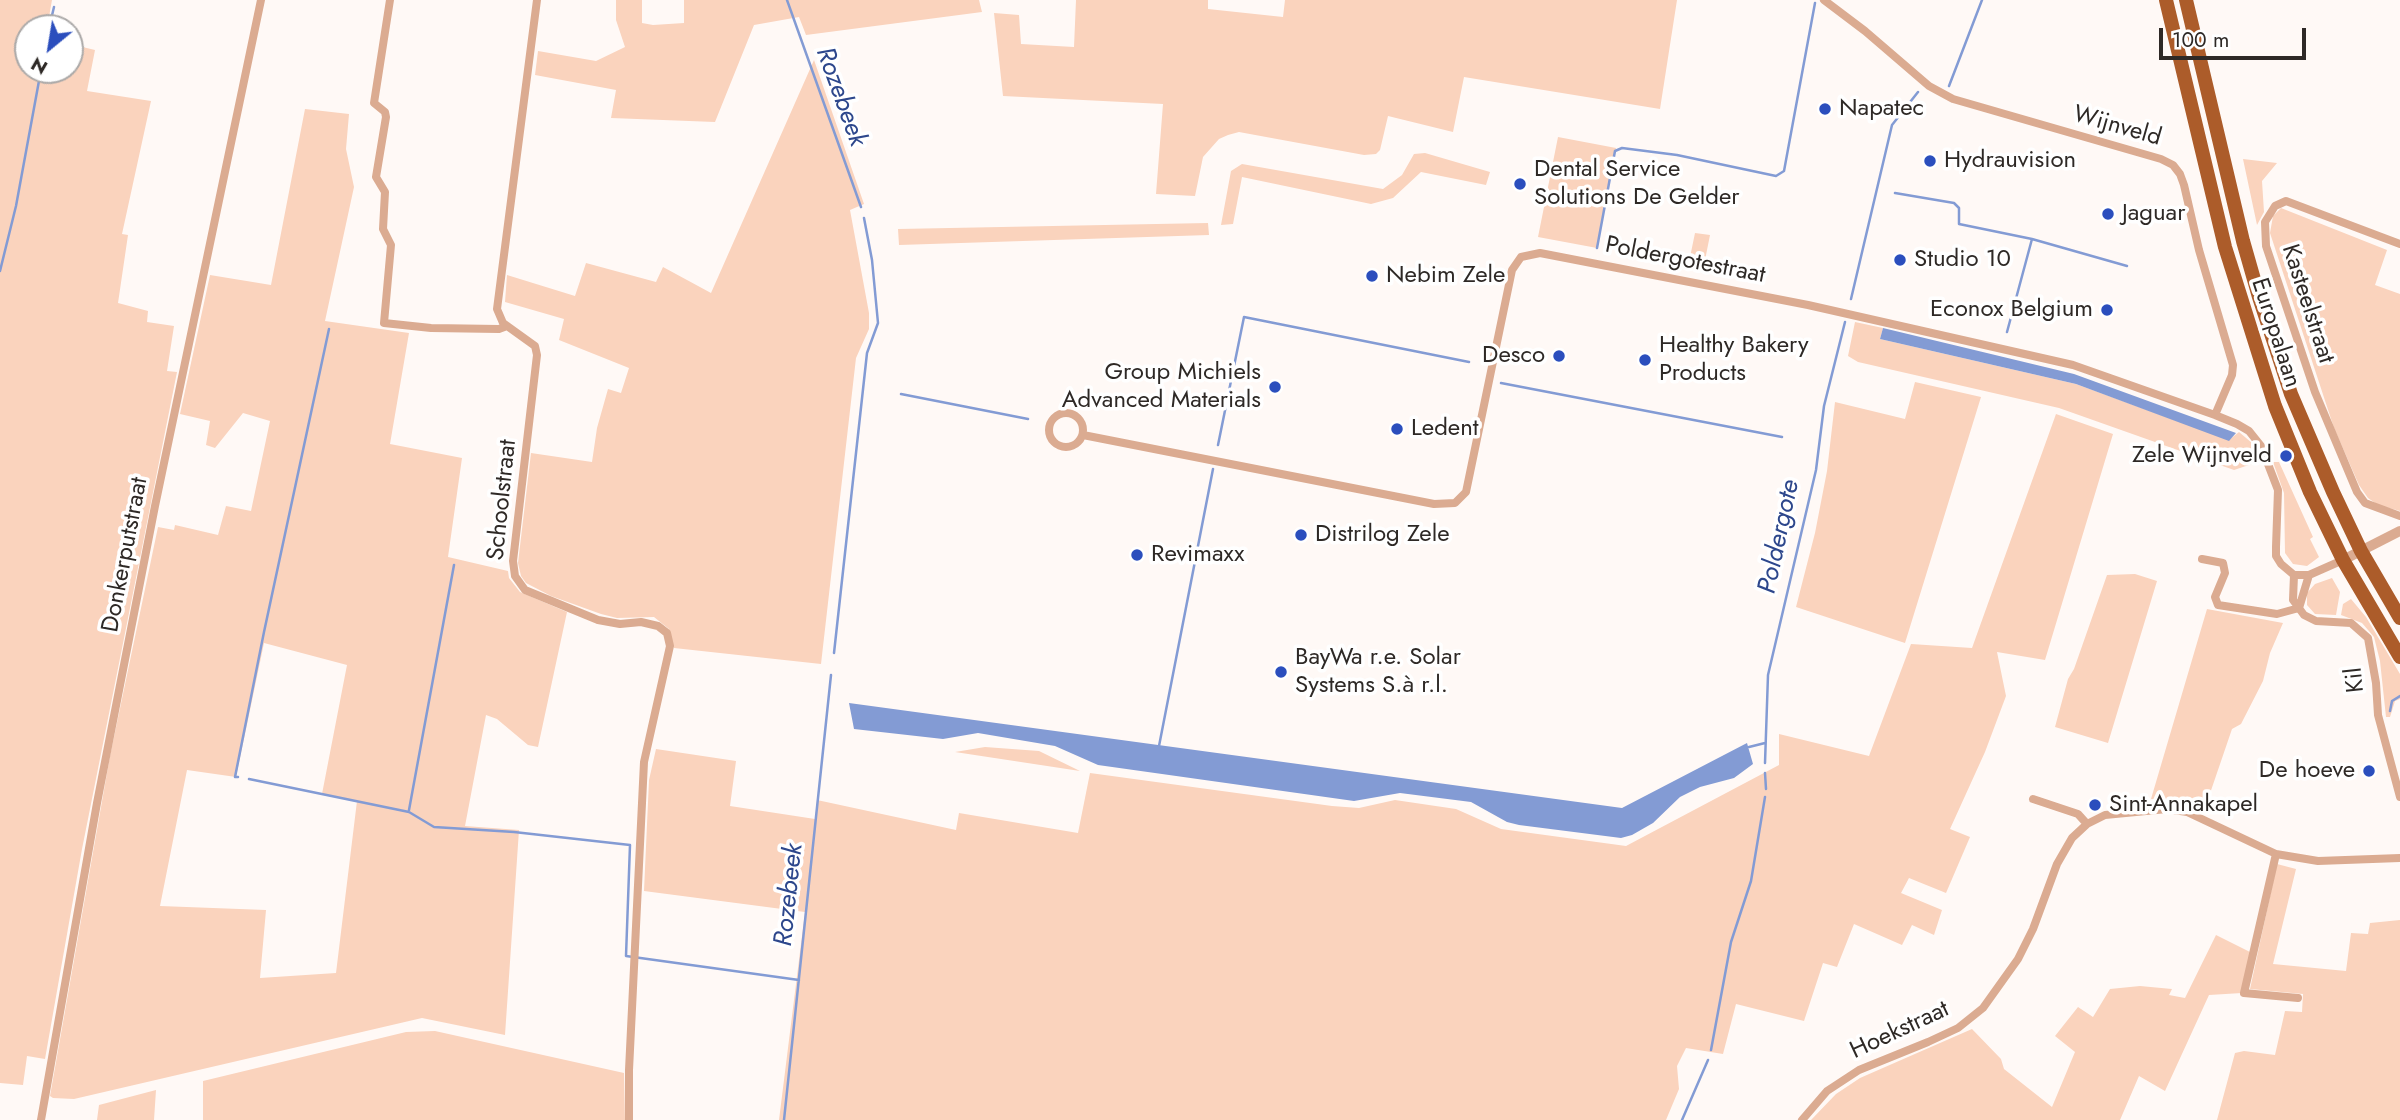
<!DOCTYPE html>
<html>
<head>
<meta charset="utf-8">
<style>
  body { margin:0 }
  #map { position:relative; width:2400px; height:1120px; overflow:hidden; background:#fff9f6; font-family:Jost,sans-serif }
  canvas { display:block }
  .north { position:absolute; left:14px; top:14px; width:70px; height:70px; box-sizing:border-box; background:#fff; border:2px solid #aba9a8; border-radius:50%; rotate:210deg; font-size:19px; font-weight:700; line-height:28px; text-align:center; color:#2e2926 }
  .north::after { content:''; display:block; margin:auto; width:24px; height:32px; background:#2b4ebd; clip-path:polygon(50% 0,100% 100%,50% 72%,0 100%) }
  .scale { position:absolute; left:2159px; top:28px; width:147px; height:32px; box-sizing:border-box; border:4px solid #2e2926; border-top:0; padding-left:9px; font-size:21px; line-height:24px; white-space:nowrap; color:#2e2926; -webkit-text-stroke:5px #fff; paint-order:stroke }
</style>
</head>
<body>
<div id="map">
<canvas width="2400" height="1120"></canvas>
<div class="north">N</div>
<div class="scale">100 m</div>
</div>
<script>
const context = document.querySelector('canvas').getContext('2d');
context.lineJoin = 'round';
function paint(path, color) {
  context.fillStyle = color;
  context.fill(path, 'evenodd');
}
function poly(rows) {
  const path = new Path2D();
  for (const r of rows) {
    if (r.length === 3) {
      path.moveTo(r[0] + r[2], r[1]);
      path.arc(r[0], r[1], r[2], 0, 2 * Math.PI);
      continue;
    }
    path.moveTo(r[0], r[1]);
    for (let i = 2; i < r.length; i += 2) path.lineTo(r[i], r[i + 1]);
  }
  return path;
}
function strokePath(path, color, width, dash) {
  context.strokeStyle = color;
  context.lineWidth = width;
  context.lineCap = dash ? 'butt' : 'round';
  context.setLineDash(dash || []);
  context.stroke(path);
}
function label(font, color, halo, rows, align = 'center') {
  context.font = font + ' Jost,sans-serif';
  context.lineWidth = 7;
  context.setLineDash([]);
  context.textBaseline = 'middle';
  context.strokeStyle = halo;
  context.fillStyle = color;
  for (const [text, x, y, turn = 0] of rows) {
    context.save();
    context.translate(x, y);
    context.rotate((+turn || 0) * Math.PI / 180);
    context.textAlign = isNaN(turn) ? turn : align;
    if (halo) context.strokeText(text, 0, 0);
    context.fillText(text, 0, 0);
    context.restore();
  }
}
const green = poly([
  [0,0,52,0,47,28,28,28,28,70,70,70,70,44,95,50,87,91,151,101,122,234,128,235,118,303,148,311,147,322,174,326,167,371,177,372,82,849,45,1059,27,1056,23,1085,0,1083],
  [616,0,642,0,642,23,653,25,684,23,684,0,979,0,982,12,806,35,799,17,754,25,715,122,611,118,616,90,535,75,538,51,596,61,625,47,616,20],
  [1076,0,1208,0,1208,9,1283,17,1285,0,1677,0,1660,109,1464,77,1453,132,1388,116,1380,150,1376,154,1364,155,1239,132,1228,135,1219,139,1203,157,1195,196,1156,194,1163,104,1003,96,994,13,1019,15,1021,44,1074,47],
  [814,60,864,204,850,210,869,313,869,329,856,358,821,664,674,648,669,629,654,617,617,618,601,614,551,596,526,583,521,576,518,563,531,453,592,462,597,428,608,389,621,393,629,368,559,340,564,319,505,302,507,275,575,296,586,263,656,282,663,267,711,293],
  [305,109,349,114,346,149,354,187,325,321,409,333,390,444,462,458,448,557,508,571,509,578,520,592,567,612,538,747,528,745,497,719,486,715,465,826,519,830,505,1035,422,1018,74,1099,53,1098,50,1096,110,756,158,527,174,530,175,525,218,535,226,506,251,511,270,421,243,413,215,448,206,445,210,421,180,414,210,275,271,285],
  [264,643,347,665,322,794,357,801,336,973,260,978,266,910,160,906,187,770,236,777],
  [1558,137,1616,148,1597,248,1538,237],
  [1425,153,1490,172,1486,185,1421,172,1393,198,1371,204,1242,177,1233,224,1221,225,1231,171,1242,164,1383,189,1402,175,1414,154],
  [2243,159,2277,163,2262,181,2264,212,2257,225],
  [2281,208,2387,250,2375,285,2400,294,2400,511,2378,505,2368,498,2359,485,2334,428,2270,233,2273,216],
  [1208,223,1209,235,899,245,898,229],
  [1695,233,1710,235,1704,265,1689,262],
  [1855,322,1883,328,1880,339,2076,384,2229,440,2239,432,2252,443,2261,461,2234,470,2059,408,1858,362,1848,356],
  [1915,382,1981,397,1905,643,1796,607,1815,533,1827,471,1835,402,1905,419],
  [2056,414,2113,434,2045,660,1997,652,2006,696,1985,752,1950,829,1970,837,1946,893,1909,878,1901,893,1942,910,1934,935,1912,925,1902,945,1854,924,1837,967,1823,963,1804,1021,1736,1004,1723,1054,1686,1048,1677,1066,1679,1089,1666,1120,779,1120,805,912,644,891,649,780,656,749,736,761,730,806,815,819,817,800,956,830,959,813,1078,833,1090,773,1332,806,1359,808,1395,800,1456,809,1501,829,1626,846,1779,765,1779,734,1869,756,1911,644,1972,648],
  [2273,462,2279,462,2313,537,2310,539,2319,557,2307,566,2293,564,2285,553,2284,493],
  [2135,574,2157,581,2108,743,2055,727,2068,679,2074,669,2107,575],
  [2332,578,2340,592,2336,615,2315,614,2307,605,2307,593,2315,584],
  [2351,599,2366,617,2400,674,2400,699,2395,701,2390,717,2386,717,2380,661,2374,637,2362,623,2341,615,2343,604],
  [2207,609,2283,623,2270,653,2263,681,2241,724,2232,729,2205,808,2177,800,2151,799],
  [985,747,1039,751,1080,771,955,752],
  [2277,864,2296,869,2273,964,2346,971,2351,933,2368,934,2370,923,2400,920,2400,1120,2217,1120,2235,1053,2244,1051,2275,1055,2285,1011,2302,1012,2303,994,2250,989],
  [2216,935,2250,952,2242,993,2209,995,2165,1091,2139,1076,2120,1120,1811,1120,1836,1094,1860,1078,1972,1029,2001,1059,2004,1069,2052,1107,2075,1052,2055,1036,2078,1007,2093,1017,2110,989,2140,986,2172,989,2169,995,2185,998],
  [435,1031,624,1073,625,1120,203,1120,203,1081,406,1032],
  [156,1090,154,1120,97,1120,99,1105]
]);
const water = poly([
  [1883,328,2074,374,2236,433,2229,441,2076,384,1880,339],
  [849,703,1622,808,1747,743,1753,764,1734,778,1700,787,1680,797,1653,823,1632,835,1621,838,1519,825,1507,822,1471,802,1400,793,1354,801,1098,765,1055,746,978,733,943,739,854,729]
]);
const stream = poly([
  [787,0,861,207],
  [49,28,54,7],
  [1949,86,1982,0],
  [1895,193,1954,203,1959,208,1959,224,2032,239,2127,266],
  [1597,248,1615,151,1622,148,1677,155,1776,176,1784,171,1815,3],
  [0,271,16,206,41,70],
  [1851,299,1892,125,1918,92],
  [2007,332,2032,239],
  [1501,383,1782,437],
  [901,394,1028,419],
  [1218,445,1244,317,1469,362],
  [834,653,867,353,878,323,872,260,864,218],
  [2390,711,2392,701,2400,696],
  [1159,746,1213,469],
  [1749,747,1765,743],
  [1765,763,1768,675,1816,470,1824,406,1845,322],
  [1765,773,1766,789],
  [238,777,235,777,264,632,329,329],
  [249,779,409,812,434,827,514,832,630,845,626,956,799,980],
  [409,810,454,565],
  [1711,1050,1731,942,1751,881,1765,797],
  [784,1120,831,675],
  [1682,1120,1708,1060]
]);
const minor = poly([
  [390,0,374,103,385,112,386,117,376,177,385,192,383,229,391,245,384,323,431,328,499,329,507,326],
  [537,0,497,309,503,323,535,346,537,355,513,561,515,576,525,590,598,620,620,624,641,622,658,626,667,633,670,646,644,762,629,1070,629,1120],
  [1824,0,1865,31,1929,86,1953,99,2161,159,2173,165,2180,174,2184,185,2199,250,2233,365,2232,375,2215,415],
  [2400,244,2286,201,2275,206,2265,222,2266,246,2315,392,2357,492,2365,503,2400,516],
  [1066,430,17],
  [1083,435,1434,504,1455,503,1466,492,1512,270,1521,257,1540,253,1808,305,2073,365,2215,415,2237,424,2249,431,2261,446,2278,490,2276,547,2276,556,2281,564,2294,575,2309,575,2343,560],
  [2202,559,2223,563,2225,573,2215,597,2218,605,2277,614,2299,608],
  [2294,575,2293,600,2304,615,2316,621,2351,623,2368,638,2376,683,2378,715,2400,797],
  [2299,608,2309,575],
  [2033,799,2078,814,2087,824],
  [2276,854,2244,993,2298,998],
  [41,1120,97,803,155,506,261,0],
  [1802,1120,1827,1091,1859,1070,1928,1042,1958,1028,1983,1008,2018,959,2033,929,2057,864,2072,838,2087,824,2105,815,2167,809,2187,812,2276,854,2318,861,2400,858]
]);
const tertiary = poly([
  [2343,560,2400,531]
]);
const trunk = poly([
  [2166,0,2225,247,2275,406,2310,492,2343,560,2400,657],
  [2186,0,2243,241,2259,297,2291,394,2333,492,2361,551,2400,618]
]);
const markers = [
  [1825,109,7,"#2b4ebd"],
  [1930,161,7,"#2b4ebd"],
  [1520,184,7,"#2b4ebd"],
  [2108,214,7,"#2b4ebd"],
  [1900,260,7,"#2b4ebd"],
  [1372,276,7,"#2b4ebd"],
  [2107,310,7,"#2b4ebd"],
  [1559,356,7,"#2b4ebd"],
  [1645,360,7,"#2b4ebd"],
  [1275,387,7,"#2b4ebd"],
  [1397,429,7,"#2b4ebd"],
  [2286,456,7,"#2b4ebd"],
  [1301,535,7,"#2b4ebd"],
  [1137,555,7,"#2b4ebd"],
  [1281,672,7,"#2b4ebd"],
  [2369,771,7,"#2b4ebd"],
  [2095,805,7,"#2b4ebd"]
];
const poiNames = [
  ["Napatec",1839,109],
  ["Hydrauvision",1944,161],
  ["Dental Service",1534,170],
  ["Solutions De Gelder",1534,198],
  ["Jaguar",2122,214],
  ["Studio 10",1914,260],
  ["Nebim Zele",1386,276],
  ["Econox Belgium",2093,310,"right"],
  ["Healthy Bakery",1659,346],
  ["Products",1659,374],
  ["Desco",1545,356,"right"],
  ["Group Michiels",1261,373,"right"],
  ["Advanced Materials",1261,401,"right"],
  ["Ledent",1411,429],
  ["Zele Wijnveld",2272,456,"right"],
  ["Distrilog Zele",1315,535],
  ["Revimaxx",1151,555],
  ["BayWa r.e. Solar",1295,658],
  ["Systems S.à r.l.",1295,686],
  ["De hoeve",2355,771,"right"],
  ["Sint-Annakapel",2109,805]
];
const streetNames = [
  ["Wijnveld",2117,127,16],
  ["Poldergotestraat",1685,261,11],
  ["Kasteelstraat",2307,304,72],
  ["Europalaan",2275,333,72],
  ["Schoolstraat",503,500,-84],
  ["Donkerputstraat",126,555,-79],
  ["Kil",2356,680,-96],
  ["Hoekstraat",1900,1031,-25]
];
const waterNames = [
  ["Rozebeek",840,97,70],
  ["Poldergote",1780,537,-78],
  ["Rozebeek",790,895,-84]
];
paint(green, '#fad3bd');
paint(water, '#839bd4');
strokePath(stream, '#839bd4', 2.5);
strokePath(minor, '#dbab91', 8);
strokePath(tertiary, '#dbab91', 10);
strokePath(trunk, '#ac5c2a', 14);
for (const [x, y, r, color] of markers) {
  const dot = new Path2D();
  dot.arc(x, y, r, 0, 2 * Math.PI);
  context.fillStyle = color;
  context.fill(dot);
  strokePath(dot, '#fff', 2.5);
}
label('24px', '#2e2926', '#fff', poiNames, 'left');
label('24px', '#2e2926', '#fff', streetNames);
label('italic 26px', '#2d478c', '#fff', waterNames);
</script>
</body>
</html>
